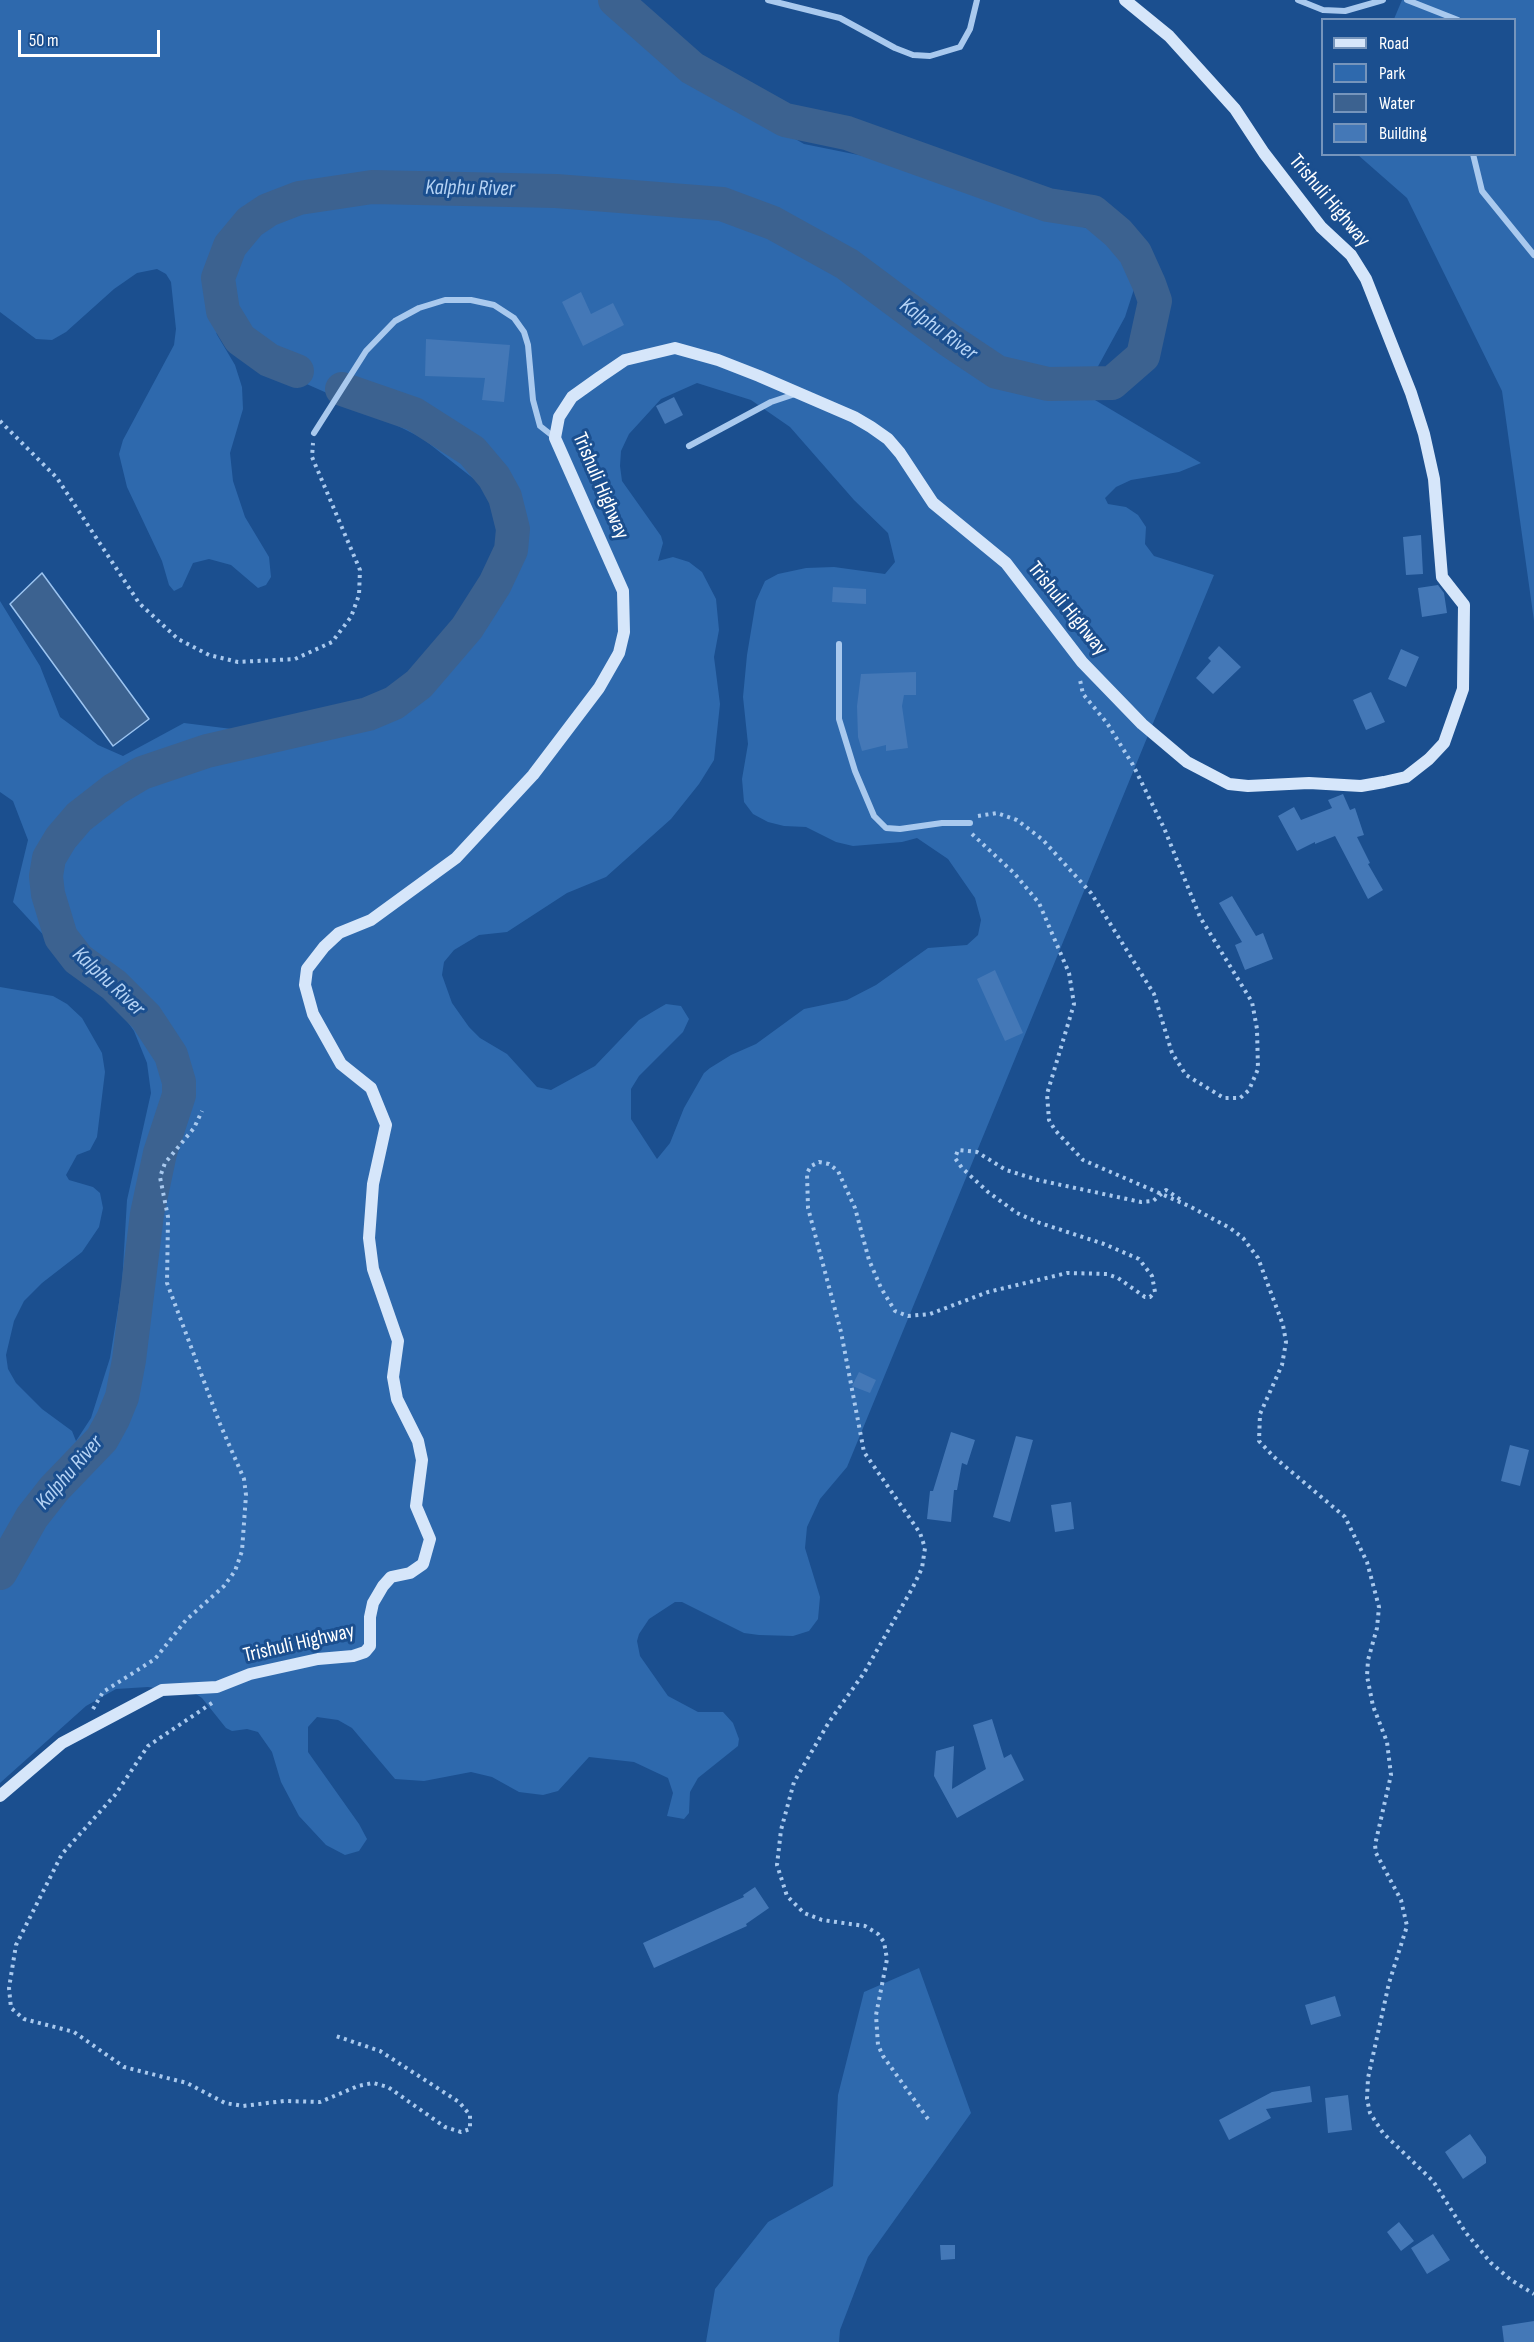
<!DOCTYPE html>
<html>
<head>
<meta charset="utf-8">
<style>
  body { margin:0 }
  #map { position:relative; width:1534px; height:2342px; overflow:hidden; background:#1b4f8f; font-family:"Sofia Sans Condensed",sans-serif }
  canvas { display:block }
  .legend { position:absolute; left:1321px; top:18px; width:195px; height:138px; box-sizing:border-box; background:#1b4f8f; border:2px solid #7695bc; margin:0; padding:8px 10px; list-style:none; font-size:18px; color:#fff }
  .legend li { display:flex; align-items:center; gap:12px; height:30px }
  .legend b { width:30px; border:2px solid #7695bc }
  .scale { position:absolute; left:18px; top:30px; width:142px; height:27px; box-sizing:border-box; border:3px solid #fff; border-top:0; padding-left:8px; font-size:18px; line-height:21px; white-space:nowrap; color:#fff; -webkit-text-stroke:4px #1b4f8f; paint-order:stroke }
</style>
</head>
<body>
<div id="map">
<canvas width="1534" height="2342"></canvas>
<ul class="legend">
<li><b style="height:8px;background:#d6e6fa"></b>Road</li>
<li><b style="height:16px;background:#2e69ad"></b>Park</li>
<li><b style="height:16px;background:#3c6290"></b>Water</li>
<li><b style="height:16px;background:#4478b7"></b>Building</li>
</ul>
<div class="scale">50 m</div>
</div>
<script>
const context = document.querySelector('canvas').getContext('2d');
context.lineJoin = 'round';
function paint(path, color) {
  context.fillStyle = color;
  context.fill(path, 'evenodd');
}
function poly(rows) {
  const path = new Path2D();
  for (const r of rows) {
    path.moveTo(r[0], r[1]);
    for (let i = 2; i < r.length; i += 2) path.lineTo(r[i], r[i + 1]);
  }
  return path;
}
function strokePath(path, color, width, dash) {
  context.strokeStyle = color;
  context.lineWidth = width;
  context.lineCap = dash ? 'butt' : 'round';
  context.setLineDash(dash || []);
  context.stroke(path);
}
function label(font, color, halo, rows, align = 'center') {
  context.font = font + ' "Sofia Sans Condensed",sans-serif';
  context.lineWidth = 6;
  context.setLineDash([]);
  context.textBaseline = 'middle';
  context.strokeStyle = halo;
  context.fillStyle = color;
  for (const [text, x, y, turn = 0] of rows) {
    context.save();
    context.translate(x, y);
    context.rotate((+turn || 0) * Math.PI / 180);
    context.textAlign = isNaN(turn) ? turn : align;
    if (halo) context.strokeText(text, 0, 0);
    context.fillText(text, 0, 0);
    context.restore();
  }
}
const green = poly([
  [0,0,602,0,696,81,804,144,898,163,1101,233,1125,254,1135,286,1125,317,1096,370,1063,381,1201,463,1179,472,1131,480,1116,487,1105,498,1108,504,1126,507,1138,515,1146,527,1145,544,1154,556,1214,575,847,1467,820,1499,807,1527,805,1548,820,1597,818,1619,809,1631,793,1636,759,1635,744,1633,682,1602,675,1602,649,1619,639,1634,637,1641,640,1656,668,1696,698,1712,723,1712,733,1723,739,1739,738,1746,698,1778,690,1792,689,1813,684,1819,667,1816,673,1793,668,1778,634,1762,589,1757,558,1791,543,1795,519,1792,492,1777,471,1772,424,1781,395,1779,352,1728,338,1720,317,1717,308,1727,308,1752,359,1824,367,1839,359,1851,345,1855,326,1845,299,1816,281,1782,272,1752,258,1732,247,1729,232,1731,226,1728,202,1698,196,1694,148,1687,116,1689,86,1706,0,1783,0,987,53,996,67,1004,82,1018,102,1053,105,1072,97,1137,90,1150,77,1155,66,1175,69,1180,93,1187,100,1193,103,1208,99,1227,82,1252,42,1283,24,1301,14,1321,6,1355,8,1369,16,1383,42,1409,72,1431,76,1441,91,1418,110,1358,122,1284,127,1200,151,1093,147,1063,134,1031,114,1003,74,968,13,902,28,840,13,801,0,792,0,601,40,666,60,717,98,745,123,756,184,723,240,730,291,727,320,719,363,702,399,682,425,662,457,622,492,565,503,538,503,518,496,501,484,487,422,438,370,412,268,367,216,333,235,365,242,387,243,409,230,453,233,481,245,517,269,557,271,577,266,585,258,588,231,565,209,559,193,563,182,587,174,591,169,585,162,561,127,487,119,454,123,440,174,345,176,329,171,282,166,274,157,269,137,273,114,289,66,332,52,340,36,339,0,312],
  [697,383,751,400,790,427,854,500,888,533,895,562,885,574,834,567,806,568,778,574,765,581,756,601,747,655,743,697,748,744,742,779,744,802,753,814,768,822,784,826,806,827,836,842,853,846,902,842,917,838,948,859,975,898,981,920,978,935,967,945,928,948,876,985,847,1000,804,1009,756,1044,731,1055,710,1068,704,1073,684,1108,670,1143,657,1159,631,1119,631,1089,639,1076,683,1032,689,1019,681,1006,666,1004,654,1011,639,1020,595,1066,551,1090,537,1087,507,1054,480,1038,469,1027,452,1003,442,975,444,962,454,950,479,935,507,932,567,893,606,877,671,819,699,784,714,760,720,704,714,657,719,630,716,599,702,572,689,562,673,557,658,561,663,543,661,536,622,481,620,466,621,451,629,434,661,399],
  [1402,0,1534,0,1534,621,1502,391,1407,198,1358,155,1514,154,1514,20,1394,19],
  [919,1968,971,2113,868,2257,840,2330,839,2342,706,2342,715,2289,768,2222,833,2186,838,2095,864,1992]
]);
const water = poly([
  [42,573,149,719,113,746,10,604,42,573]
]);
const river = poly([
  [297,371,269,360,240,339,223,311,218,278,230,246,250,222,268,210,299,198,372,187,556,191,722,204,773,223,847,264,949,340,997,372,1048,384,1112,383,1143,356,1155,301,1149,284,1135,253,1118,233,1093,212,1048,205,847,133,785,120,692,68,615,0],
  [0,1573,32,1517,54,1489,102,1439,113,1419,122,1397,129,1360,147,1214,160,1153,179,1095,179,1082,171,1055,146,1017,114,985,78,959,61,937,48,894,46,876,49,858,61,838,79,817,115,789,142,773,207,751,368,714,394,703,419,684,467,628,495,584,511,550,513,529,505,497,494,477,472,451,414,414,342,389]
]);
const building = poly([
  [581,292,591,314,613,303,624,325,583,346,562,302],
  [426,339,510,345,504,402,482,400,485,378,425,376],
  [674,397,683,415,665,424,656,406],
  [1421,535,1423,574,1406,575,1403,537],
  [1438,585,1444,593,1447,613,1422,617,1418,588],
  [833,587,866,589,866,604,832,602],
  [1219,646,1241,667,1213,694,1196,678,1211,661,1208,658],
  [1401,649,1419,657,1406,687,1388,679],
  [916,672,916,695,904,695,902,706,908,748,886,751,886,745,862,751,858,737,857,706,861,674],
  [1371,692,1385,722,1366,730,1353,700],
  [1343,794,1350,810,1355,808,1364,835,1357,837,1370,863,1368,864,1383,890,1368,899,1335,836,1315,844,1315,842,1297,851,1278,816,1294,807,1301,820,1332,808,1328,800],
  [1232,896,1256,936,1263,933,1273,959,1245,970,1235,945,1242,942,1219,903],
  [995,970,1023,1033,1005,1041,977,979],
  [859,1372,876,1380,870,1393,852,1386],
  [951,1432,975,1440,967,1465,962,1463,957,1490,954,1490,951,1522,927,1519,930,1491,933,1491],
  [1016,1436,1033,1440,1010,1522,993,1517],
  [1510,1445,1529,1450,1520,1486,1501,1481],
  [1071,1502,1074,1529,1055,1532,1051,1505],
  [992,1719,1004,1758,1011,1754,1024,1780,957,1818,934,1776,936,1751,954,1746,952,1789,986,1769,973,1725],
  [755,1887,769,1908,746,1924,747,1926,654,1968,643,1943,744,1897,743,1895],
  [1335,1996,1341,2016,1311,2025,1305,2005],
  [1310,2086,1312,2102,1266,2109,1271,2118,1229,2140,1219,2120,1272,2092],
  [1348,2095,1352,2130,1328,2133,1325,2098],
  [1470,2134,1486,2157,1486,2163,1463,2179,1445,2152],
  [1399,2222,1414,2241,1401,2251,1387,2232],
  [1433,2234,1450,2260,1427,2274,1411,2248],
  [940,2245,955,2245,955,2259,941,2260],
  [1534,2321,1534,2342,1504,2342,1502,2326]
]);
const path = poly([
  [0,421,57,478,139,603,178,639,209,655,238,662,295,659,332,642,351,617,359,595,360,570,312,457,313,443],
  [978,816,997,813,1017,820,1043,840,1091,893,1154,994,1172,1053,1186,1075,1224,1098,1240,1098,1249,1090,1258,1069,1257,1029,1252,1002,1200,917,1164,828,1133,765,1107,723,1083,694,1080,680],
  [972,834,1014,873,1039,903,1069,973,1074,1004,1047,1094,1049,1120,1055,1130,1083,1160,1189,1206,1230,1228,1243,1238,1258,1258,1283,1325,1286,1342,1282,1365,1260,1414,1259,1441,1274,1457,1345,1517,1367,1562,1379,1607,1377,1628,1368,1660,1367,1676,1373,1706,1387,1742,1391,1775,1375,1845,1376,1853,1401,1900,1407,1926,1389,1983,1368,2078,1367,2099,1370,2113,1383,2133,1433,2181,1466,2233,1491,2263,1511,2280,1534,2294],
  [212,1703,148,1746,115,1795,62,1854,16,1945,9,1988,11,2008,24,2019,74,2032,124,2067,187,2083,225,2103,243,2106,284,2101,320,2102,358,2086,373,2083,388,2087,445,2127,461,2132,470,2129,470,2115,459,2102,380,2051,333,2035],
  [93,1709,103,1692,155,1659,186,1620,224,1586,235,1571,242,1551,246,1495,244,1479,220,1424,167,1283,168,1217,160,1177,165,1163,194,1128,202,1111],
  [928,2119,883,2056,878,2045,876,2015,887,1959,884,1942,878,1934,865,1926,822,1920,804,1913,787,1896,777,1865,781,1830,794,1782,829,1722,864,1673,913,1587,922,1568,925,1548,920,1533,864,1452,841,1332,808,1208,807,1173,811,1166,819,1162,829,1164,838,1171,855,1208,869,1260,881,1288,895,1311,908,1316,930,1314,988,1292,1067,1273,1107,1274,1118,1278,1145,1297,1150,1297,1155,1292,1152,1276,1139,1259,1104,1244,1037,1222,1017,1213,988,1192,962,1168,955,1158,958,1150,977,1152,1006,1170,1038,1180,1141,1202,1153,1201,1166,1190,1181,1200]
]);
const street = poly([
  [768,0,840,18,895,48,913,55,930,56,960,47,970,29,977,0],
  [1298,0,1323,10,1345,11,1383,0],
  [1407,0,1458,20],
  [1473,154,1482,191,1534,255],
  [314,433,366,351,395,321,419,308,445,300,471,300,494,305,514,318,524,332,528,345,533,400,540,426,554,437],
  [689,446,771,402,798,393],
  [839,644,839,719,855,771,874,816,886,828,900,829,942,823,970,823]
]);
const secondary = poly([
  [0,1796,62,1743,162,1690,217,1687,250,1674,318,1659,353,1656,365,1652,370,1646,370,1617,373,1603,383,1586,391,1577,410,1573,423,1564,430,1539,416,1506,422,1460,418,1441,397,1399,393,1377,398,1341,373,1269,369,1238,373,1184,386,1125,371,1088,341,1064,313,1014,305,985,307,969,324,947,339,933,371,920,456,858,533,775,599,688,619,653,624,632,623,591,555,438,559,417,572,397,600,377,625,360,675,348,718,360,759,376,854,417,871,427,888,439,900,453,933,503,1006,563,1082,662,1142,724,1187,762,1229,784,1248,786,1309,783,1361,786,1384,782,1406,777,1429,759,1444,743,1463,689,1464,605,1442,577,1434,479,1424,434,1411,393,1366,279,1351,255,1321,227,1264,153,1235,109,1169,36,1125,0]
]);
const streetNames = [
  ["Trishuli Highway",1329,201,50],
  ["Trishuli Highway",600,486,67],
  ["Trishuli Highway",1067,609,51],
  ["Trishuli Highway",299,1644,-13]
];
const waterNames = [
  ["Kalphu River",470,189,1],
  ["Kalphu River",938,330,36],
  ["Kalphu River",108,982,43],
  ["Kalphu River",70,1473,-49]
];
paint(green, '#2e69ad');
paint(water, '#3c6290');
strokePath(water, '#9cc4f0', 1.5);
strokePath(river, '#3c6290', 34);
paint(building, '#4478b7');
strokePath(path, '#a9c9ee', 4, [3, 4.5]);
strokePath(street, '#a9c9ee', 6);
strokePath(secondary, '#d6e6fa', 12);
label('21px', '#fff', '#1b4f8f', streetNames);
label('italic 22px', '#b5d3f5', '#1b4f8f', waterNames);
</script>
</body>
</html>
